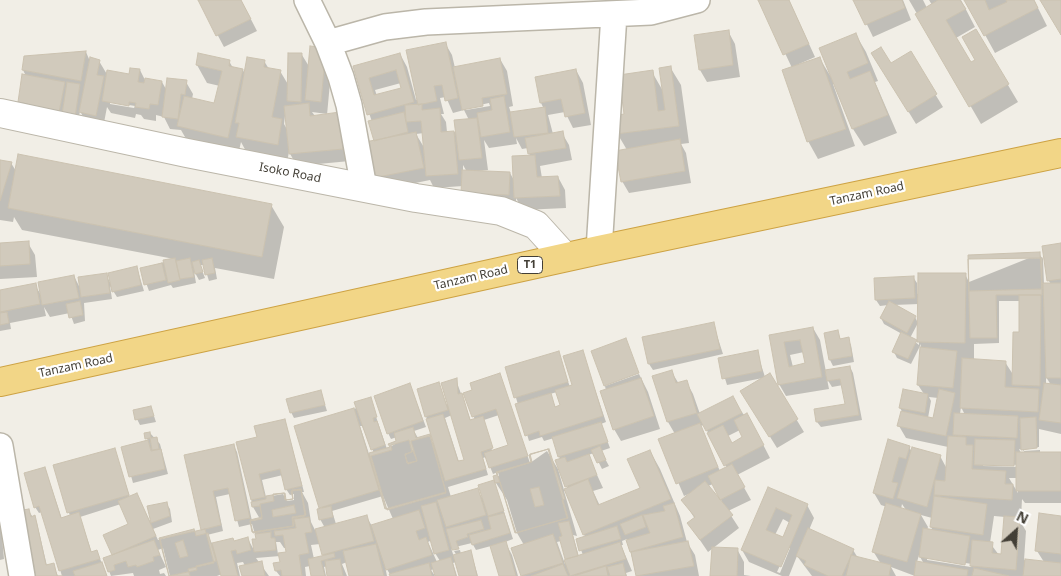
<!DOCTYPE html>
<html>
<head>
<meta charset="utf-8">
<style>
  body { margin:0 }
  #map { position:relative; width:1061px; height:576px; overflow:hidden; background:#f1eee6; font-family:"Noto Sans",sans-serif }
  canvas { display:block }
  .north { position:absolute; left:991px; top:506px; width:50px; height:50px; -webkit-text-stroke:4px #fff; paint-order:stroke; rotate:26deg; font-size:14px; font-weight:700; line-height:20px; text-align:center; color:#433f36 }
  .north::after { content:''; display:block; margin:auto; width:18px; height:22px; background:#433f36; clip-path:polygon(50% 0,100% 100%,50% 72%,0 100%) }
</style>
</head>
<body>
<div id="map">
<canvas width="1061" height="576"></canvas>
<div class="north">N</div>
</div>
<script>
const context = document.querySelector('canvas').getContext('2d');
context.lineJoin = 'round';
function paint(path, color) {
  context.fillStyle = color;
  context.fill(path, 'evenodd');
}
function poly(rows) {
  const path = new Path2D();
  for (const r of rows) {
    path.moveTo(r[0], r[1]);
    for (let i = 2; i < r.length; i += 2) path.lineTo(r[i], r[i + 1]);
  }
  return path;
}
function strokePath(path, color, width, dash) {
  context.strokeStyle = color;
  context.lineWidth = width;
  context.lineCap = dash ? 'butt' : 'round';
  context.setLineDash(dash || []);
  context.stroke(path);
}
function label(font, color, halo, rows, align = 'center') {
  context.font = font + ' "Noto Sans",sans-serif';
  context.lineWidth = 4.5;
  context.setLineDash([]);
  context.textBaseline = 'middle';
  context.strokeStyle = halo;
  context.fillStyle = color;
  for (const [text, x, y, turn = 0] of rows) {
    context.save();
    context.translate(x, y);
    context.rotate((+turn || 0) * Math.PI / 180);
    context.textAlign = isNaN(turn) ? turn : align;
    if (halo) context.strokeText(text, 0, 0);
    context.fillText(text, 0, 0);
    context.restore();
  }
}
const shadow = poly([
  [199,0,241,0,257,31,224,47],
  [760,0,789,0,815,57,799,64,800,65,820,59,831,77,856,35,866,52,878,81,875,82,897,133,864,146,853,129,835,83,833,84,855,146,818,159,808,141,792,68],
  [855,0,903,0,911,20,873,37],
  [909,0,923,0,927,8,932,5,929,0,961,0,975,27,956,38,971,64,977,60,976,31,1018,102,981,124],
  [966,0,1034,0,1047,26,995,53],
  [728,31,735,44,740,77,707,82,700,70],
  [445,43,452,55,455,68,500,59,507,71,513,106,509,107,511,113,544,109,541,103,576,70,583,83,591,125,573,128,565,112,548,115,553,134,562,133,569,145,572,160,540,166,542,178,558,177,565,190,566,208,523,210,516,198,516,207,470,205,463,186,434,188,430,180,381,190,372,122,354,67,400,54,407,67,416,100,418,99],
  [401,83,403,89,377,96,375,90],
  [446,97,453,113,464,110,469,120,457,132,447,132,446,122,441,114,444,114,440,98],
  [489,103,490,106,466,110,466,108],
  [424,133,425,149,416,134],
  [516,138,522,149,528,148,530,157,515,182,510,173,479,171,488,170,484,140,489,148,517,144],
  [463,165,467,172,463,172],
  [86,52,89,59,99,61,108,76,130,75,140,70,145,80,162,82,167,91,186,82,193,94,192,99,215,105,220,86,207,83,197,65,229,61,233,68,243,70,245,74,264,61,269,69,280,71,289,86,302,55,310,68,332,61,327,115,339,114,350,161,297,166,289,152,287,162,248,155,241,142,238,155,189,144,181,130,170,129,164,117,156,115,156,121,144,119,141,115,136,114,135,118,111,113,107,107,103,128,87,124,80,111,78,122,26,114,19,101,26,76,23,70],
  [110,102,135,106,134,108,110,104],
  [312,112,327,114,327,115,315,116],
  [285,116,288,131,284,124],
  [910,53,943,107,916,124,880,65,891,65],
  [670,67,681,85,689,143,681,144,686,153,691,183,629,193,622,181,627,150,617,133,625,115,652,72,663,91],
  [0,161,11,163,16,171,271,205,284,227,274,279,215,268,217,279,209,281,204,265,200,265,205,278,199,280,194,271,196,283,173,288,171,285,149,291,141,269,174,259,22,230,14,217,13,222,0,220],
  [28,243,35,255,37,277,0,279,0,244],
  [1061,244,1061,434,1039,429,1039,447,1024,448,1024,451,1040,450,1040,453,1061,453,1061,503,1025,503,1022,499,1021,518,1018,518,1026,531,1024,560,1044,562,1037,551,1061,517,1061,576,915,576,891,567,896,576,812,576,797,556,789,576,782,576,749,562,742,550,768,489,807,505,814,518,809,530,853,550,858,558,881,564,873,551,887,507,881,505,874,493,888,441,909,447,912,452,940,456,947,469,948,447,906,438,899,426,903,413,900,408,924,394,918,385,921,344,911,364,897,358,894,352,902,334,884,324,881,318,888,305,880,306,876,300,913,277,917,283,917,294,919,294,965,274,969,282,1039,254,1043,259,1044,285,1051,284,1048,280],
  [999,301,1021,301,1020,333,1014,376,1005,362,974,360,974,344,999,343],
  [919,304,919,345,910,338,918,323,915,317,894,305],
  [1046,377,1051,385,1046,384],
  [929,397,938,398,934,419,928,418,931,401],
  [961,407,965,415,960,414],
  [1019,449,1023,450,1025,453,1021,453],
  [983,464,1021,465,1021,467,983,466],
  [1009,478,1018,478,1018,493],
  [902,504,906,510,901,509],
  [921,515,932,518,931,527,933,531,927,530,928,527],
  [994,516,1005,517,1003,555,999,555,990,543],
  [783,519,790,523,783,539,775,535],
  [788,548,790,548,780,573,777,572],
  [919,555,924,564,917,562],
  [927,557,972,564,971,567,927,560],
  [137,268,144,291,117,297,110,286,112,299,84,303,85,321,74,324,70,313,50,317,44,307,46,316,10,323,11,329,0,331,0,291,35,285,41,295,74,276,80,288,106,275,111,284],
  [713,323,723,354,653,370,649,364],
  [813,328,820,340,826,372,850,367,853,373,862,420,821,427,817,422,846,405,843,385,832,387,827,379,829,389,786,396,779,384,770,336],
  [804,352,807,364,793,367,790,355],
  [837,331,841,340,848,339,851,345,854,362,833,366,830,360,825,334],
  [582,351,606,422,601,424,610,448,601,451,609,466,602,469,594,453,588,455,603,488,593,491,600,506,641,489,650,451,660,469,680,516,687,542,695,555,699,576,637,576,627,539,622,541,623,545,621,545,632,571,626,573,627,576,522,576,513,549,524,545,517,533,507,500,496,483,494,477,499,476,498,472,493,474,486,457,483,458,488,475,448,487,451,497,477,490,483,499,496,488,513,539,505,542,512,555,518,576,500,576,491,546,476,550,472,543,451,548,454,557,457,556,454,551,460,550,461,554,471,552,478,576,460,576,456,562,453,563,457,576,436,576,434,569,431,570,435,576,391,576,385,566,387,576,350,576,347,562,342,564,347,576,329,576,327,566,324,567,326,576,313,576,310,566,305,567,306,576,280,576,276,571,282,563,280,556,256,558,269,576,243,576,245,566,243,562,237,563,240,576,222,576,222,574,217,576,170,576,163,548,158,550,166,567,159,570,160,574,164,573,166,576,134,576,133,573,111,576,104,559,114,556,105,536,130,525,121,504,80,517,92,553,97,551,107,576,62,576,42,512,39,513,35,507,45,468,62,519,70,516,54,466,114,449,130,497,136,494,151,523,166,503,170,509,172,522,153,529,158,540,194,530,195,532,203,531,186,456,234,446,237,452,252,521,260,519,253,507,238,443,258,438,285,420,304,492,302,492,308,503,311,522,315,530,325,528,320,519,322,509,296,426,357,408,370,399,387,449,398,442,397,437,391,439,388,433,410,385,426,427,414,431,418,438,429,435,434,445,426,416,438,384,447,405,449,404,456,380,471,421,475,419,473,416,474,391,499,374,530,463,547,451,558,469,564,490,568,489,554,438,544,441,542,437,529,441,507,368,558,353,570,387,574,385],
  [557,392,561,406,556,408,550,394],
  [452,415,466,460,459,462,445,418],
  [499,415,509,446,493,454,484,420],
  [360,426,362,426,374,453,369,454],
  [283,475,286,489,290,495,294,494,294,500,287,501,283,494,266,497,262,480],
  [564,491,566,491,585,537,577,540,583,555,579,557,573,535,577,536],
  [230,494,239,527,252,524,257,541,255,552,248,539,213,545,207,535,223,531,216,497],
  [383,496,393,519,372,526,366,516,336,524,332,511],
  [432,540,435,553,440,561,437,562,428,542],
  [561,541,567,560,565,564,557,542],
  [276,542,280,542,284,548,286,548,287,553,278,554],
  [320,544,325,557,314,559,311,545],
  [757,352,765,377,769,374,804,432,777,448,749,403,763,378,727,385,719,359],
  [671,371,679,384,686,381,693,394,700,414,740,410,754,427,770,458,737,475,751,500,728,511,739,528,708,552,689,524,695,519,683,500,691,493,684,496,660,440,675,434,668,422],
  [704,425,727,468,720,471,700,426],
  [740,430,744,438,732,444,728,436],
  [713,484,722,502,708,486],
  [639,374,648,392,660,429,621,441,614,429,605,386],
  [321,392,327,411,294,418,291,412],
  [151,407,156,422,140,425,137,419],
  [150,433,160,444,168,474,133,483,123,447,148,441,147,438],
  [28,510,37,523,47,566,53,564,58,576,32,576],
  [0,515,4,559,0,560],
  [737,549,744,562,744,575,751,576,712,576]
]);
const building = poly([
  [198,0,241,0,251,19,216,36,198,0],
  [758,0,789,0,809,44,783,55,758,0],
  [853,0,902,0,905,8,865,25,853,0],
  [938,0,960,0,966,9,946,20,971,62,975,60,962,37,976,29,1009,84,969,107,915,14,938,0],
  [964,0,985,0,989,10,1007,2,1006,0,1034,0,1038,8,984,36,964,0],
  [1040,0,1061,0,1061,35,1040,0],
  [729,30,733,65,699,70,694,35,729,30],
  [856,33,868,63,847,72,850,79,870,71,888,115,852,129,819,48,856,33],
  [446,42,458,98,445,101,442,85,434,86,437,101,418,105,406,50,446,42],
  [310,46,326,48,321,102,305,100,310,46],
  [881,47,891,63,911,51,937,94,908,112,871,53,881,47],
  [86,51,81,81,22,70,24,56,86,51],
  [198,53,230,60,229,66,243,69,228,138,177,126,184,96,214,103,222,71,196,65,198,53],
  [288,53,302,53,301,102,287,101,288,53],
  [400,53,414,102,367,115,353,66,400,53],
  [396,70,401,88,374,95,369,78,396,70],
  [90,57,100,60,97,75,104,76,96,116,79,112,90,57],
  [247,57,265,60,264,67,281,70,272,117,282,119,278,145,236,137,239,123,235,123,247,57],
  [820,57,846,129,807,142,782,70,820,57],
  [500,58,507,94,482,98,483,106,462,110,453,67,500,58],
  [671,66,679,126,616,134,614,116,624,114,619,75,653,70,658,111,665,110,659,68,671,66],
  [130,68,140,69,138,82,144,83,145,78,162,81,158,105,150,104,149,109,135,107,136,103,129,102,129,106,102,101,107,70,129,74,130,68],
  [576,69,585,113,565,117,561,99,540,103,535,77,576,69],
  [22,74,65,82,59,112,27,106,28,104,18,102,22,74],
  [167,78,187,80,185,95,181,94,178,119,162,117,167,78],
  [67,82,80,84,75,117,62,114,67,82],
  [504,96,510,132,481,137,477,113,492,110,490,99,504,96],
  [309,103,310,116,340,112,343,149,289,154,284,106,309,103],
  [422,104,422,110,440,108,441,132,454,131,458,174,426,176,421,121,406,122,405,105,422,104],
  [545,107,548,133,514,137,510,112,545,107],
  [404,112,408,132,374,141,368,121,404,112],
  [477,118,482,158,459,160,454,120,477,118],
  [563,131,566,148,528,154,525,138,563,131],
  [416,132,424,168,373,178,365,142,416,132],
  [680,139,685,171,621,182,615,151,680,139],
  [18,154,272,204,262,257,8,208,18,154],
  [535,155,537,177,558,176,560,196,514,198,512,156,535,155],
  [0,160,12,162,0,201,0,160],
  [462,170,510,172,509,195,461,193,462,170],
  [29,241,30,264,0,266,0,243,29,241],
  [1061,243,1061,279,1047,281,1042,246,1061,243],
  [1040,252,1042,289,969,291,968,255,1040,252],
  [175,258,180,280,168,283,163,260,175,258],
  [190,258,194,277,180,279,176,261,190,258],
  [212,258,215,273,205,275,202,260,212,258],
  [1042,258,1042,295,996,295,997,338,970,338,968,259,1042,258],
  [199,260,203,272,195,274,192,262,199,260],
  [162,263,166,280,144,285,140,268,162,263],
  [137,266,141,285,112,292,108,273,137,266],
  [107,273,110,293,81,297,78,277,107,273],
  [918,273,966,273,965,343,917,342,918,273],
  [74,275,79,298,42,305,38,282,74,275],
  [914,276,915,298,875,300,874,278,914,276],
  [36,283,40,304,0,312,0,290,36,283],
  [1043,283,1061,283,1061,378,1046,378,1043,283],
  [1019,295,1041,295,1040,386,1012,385,1013,332,1019,332,1019,295],
  [80,301,83,315,69,318,66,304,80,301],
  [889,301,916,316,907,333,880,318,889,301],
  [7,312,9,323,0,325,0,313,7,312],
  [714,322,720,349,648,364,642,337,714,322],
  [813,327,822,377,778,385,769,335,813,327],
  [800,340,805,363,789,367,784,342,800,340],
  [838,330,840,339,849,337,852,356,829,360,824,333,838,330],
  [901,332,917,340,908,359,892,352,901,332],
  [626,338,639,373,604,386,591,351,626,338],
  [920,347,957,351,953,388,917,385,920,347],
  [583,350,603,416,540,436,539,431,525,436,515,404,551,393,555,407,560,405,555,390,572,385,563,356,583,350],
  [758,350,762,371,722,379,718,358,758,350],
  [559,351,568,382,514,398,505,367,559,351],
  [962,358,1006,361,1005,387,1039,389,1038,412,960,408,962,358],
  [850,366,859,415,816,422,814,409,845,404,840,379,827,381,825,370,850,366],
  [672,370,676,383,687,380,697,413,667,422,652,376,672,370],
  [500,373,528,456,489,468,484,453,508,445,496,409,472,417,463,393,472,390,470,383,500,373],
  [770,373,798,419,769,437,740,391,770,373],
  [457,378,458,394,462,393,470,420,483,416,493,448,481,452,486,469,445,481,426,419,443,414,458,461,464,460,441,383,457,378],
  [641,378,654,416,613,430,600,391,641,378],
  [439,382,448,410,425,417,417,389,439,382],
  [410,383,423,421,387,434,374,396,410,383],
  [1044,383,1061,385,1061,423,1039,420,1044,383],
  [903,389,928,394,925,413,899,408,903,389],
  [939,389,955,393,946,436,897,426,901,411,933,418,939,389],
  [321,390,325,405,290,413,286,399,321,390],
  [733,396,742,413,706,431,697,414,733,396],
  [371,397,377,417,373,418,374,422,377,421,385,445,371,450,354,402,371,397],
  [151,406,154,416,135,420,133,410,151,406],
  [354,408,379,490,319,508,294,426,354,408],
  [747,413,764,445,724,466,707,433,723,425,732,443,742,437,734,420,747,413],
  [954,413,1018,416,1017,438,953,435,954,413],
  [1036,417,1037,448,1021,450,1020,418,1036,417],
  [285,419,302,486,285,490,280,469,259,474,265,497,251,500,236,442,257,437,254,426,285,419],
  [601,422,608,442,558,457,552,437,601,422],
  [700,423,718,467,676,484,658,439,700,423],
  [413,427,416,438,430,434,446,492,385,509,369,453,390,447,388,444,396,441,394,433,413,427],
  [413,451,417,461,408,464,405,455,413,451],
  [150,432,151,438,157,437,159,449,152,450,150,438,145,439,144,433,150,432],
  [430,436,446,493,387,510,371,456,392,450,391,445,409,440,412,452,405,454,407,463,417,461,411,441,430,436],
  [948,436,966,437,966,445,973,445,972,469,1006,471,1005,484,1013,484,1012,500,934,495,935,480,945,481,948,436],
  [888,439,910,446,906,459,899,457,892,482,898,483,893,499,873,493,888,439],
  [975,439,1015,440,1014,466,974,465,975,439],
  [148,440,151,451,161,449,165,469,129,477,121,447,148,440],
  [234,444,250,518,235,521,228,488,213,491,221,525,201,530,184,455,234,444],
  [600,446,606,460,597,463,591,450,600,446],
  [912,447,941,455,927,507,897,498,912,447],
  [115,448,129,495,67,513,53,465,115,448],
  [548,449,568,518,515,533,500,482,495,483,493,476,497,475,496,472,531,462,529,455,548,449],
  [539,487,544,505,535,507,530,489,539,487],
  [549,449,565,499,562,500,567,518,516,533,497,473,532,462,530,454,549,449],
  [650,450,671,499,583,535,564,489,588,479,598,505,640,488,627,459,650,450],
  [1016,452,1061,452,1061,491,1016,491,1016,452],
  [589,454,597,475,565,487,555,460,565,457,567,462,589,454],
  [732,464,745,487,720,500,708,476,732,464],
  [45,467,61,518,79,512,91,552,97,550,100,559,59,571,39,506,34,508,24,473,45,467],
  [494,480,504,511,488,516,478,485,494,480],
  [705,481,733,515,700,540,687,523,695,517,681,500,705,481],
  [768,487,808,504,781,567,741,550,768,487],
  [776,508,792,515,783,537,766,530,776,508],
  [478,488,486,515,446,527,437,500,478,488],
  [301,489,306,515,292,517,293,526,252,532,250,521,262,519,260,504,274,501,273,494,285,493,286,500,293,499,292,490,301,489],
  [294,505,296,513,273,517,272,510,294,505],
  [301,490,305,516,293,518,294,526,253,533,250,520,262,517,260,506,252,507,251,502,266,499,266,496,284,493,285,500,293,499,291,491,301,490],
  [137,493,156,536,112,555,103,535,128,524,118,501,137,493],
  [934,496,987,504,983,535,930,527,934,496],
  [167,502,170,516,151,523,147,506,167,502],
  [436,502,449,550,434,554,421,506,436,502],
  [674,503,683,537,630,552,626,540,650,533,643,515,665,511,663,506,674,503],
  [886,503,921,514,907,562,872,552,886,503],
  [331,506,333,517,319,520,317,509,331,506],
  [29,509,31,517,35,515,46,565,54,563,57,576,63,576,30,576,16,511,29,509],
  [419,510,425,528,416,531,419,540,426,537,432,555,386,570,371,525,419,510],
  [504,513,510,533,472,545,469,535,491,529,488,517,504,513],
  [1039,513,1061,516,1061,554,1035,551,1039,513],
  [367,515,374,541,322,555,315,529,367,515],
  [642,515,646,527,625,535,620,524,642,515],
  [1004,516,1020,517,1016,570,970,566,972,540,993,542,992,553,1001,554,1004,516],
  [309,517,312,532,305,533,309,553,299,555,302,576,282,576,281,570,275,571,273,563,280,562,278,553,286,552,283,535,275,536,274,531,296,528,294,519,309,517],
  [481,520,484,529,467,534,468,537,456,541,459,549,452,550,446,529,481,520],
  [569,521,578,556,565,559,559,537,562,536,558,523,569,521],
  [617,526,621,539,579,551,576,539,617,526],
  [808,528,854,549,842,576,828,576,804,565,806,561,796,556,808,528],
  [923,528,970,536,965,565,919,557,923,528],
  [194,529,196,536,208,533,216,561,196,566,197,570,169,576,159,538,194,529],
  [183,540,188,556,180,558,175,543,183,540],
  [205,529,214,563,188,569,190,576,169,576,160,539,205,529],
  [271,532,271,538,275,538,276,550,254,552,252,539,256,539,255,534,271,532],
  [553,534,563,563,521,576,511,548,553,534],
  [248,537,251,550,237,554,236,550,231,551,238,576,221,576,212,543,233,538,234,541,248,537],
  [154,540,160,555,153,557,154,561,137,567,136,565,128,567,126,561,114,565,115,570,108,572,103,558,154,540],
  [506,541,516,576,499,576,490,546,506,541],
  [688,541,694,566,636,576,631,552,688,541],
  [620,542,626,559,570,576,564,560,620,542],
  [376,544,384,576,349,576,343,551,376,544],
  [712,547,738,548,737,576,710,576,712,547],
  [471,550,477,576,459,576,453,555,471,550],
  [334,553,335,557,321,561,325,576,311,576,308,559,334,553],
  [851,555,891,565,889,576,846,576,851,555],
  [451,557,456,576,435,576,431,563,451,557],
  [340,559,343,576,327,576,325,561,340,559],
  [1025,559,1061,563,1061,576,1023,576,1025,559],
  [262,561,265,576,242,576,239,566,262,561],
  [916,561,968,570,967,576,914,576,916,561],
  [102,562,107,576,75,576,73,571,102,562],
  [429,563,432,576,390,576,389,574,429,563],
  [623,563,626,576,610,576,607,567,623,563],
  [563,564,568,576,531,576,563,564],
  [606,566,608,576,574,576,606,566],
  [974,568,1009,576,972,576,974,568]
]);
const minor = poly([
  [307,0,328,43,341,77,349,105,364,188],
  [328,43,385,27,426,22,651,12,697,0],
  [599,250,614,14],
  [0,446,22,576]
]);
const tertiary = poly([
  [0,113,187,153,416,198,501,211,536,225,565,257]
]);
const trunk = poly([
  [0,382,599,250,1061,153]
]);
const shields = [
  [530,265,25]
];
const shieldNames = [
  ["T1",530,265]
];
const streetNames = [
  ["Isoko Road",290,173,11],
  ["Tanzam Road",867,194,-12],
  ["Tanzam Road",471,278,-13],
  ["Tanzam Road",76,366,-12]
];
paint(shadow, '#0003');
paint(building, '#d1cabc');
strokePath(building, '#cbc2b0', 1);
strokePath(minor, '#bbb6a9', 28);
strokePath(tertiary, '#bbb6a9', 30);
strokePath(trunk, '#cda243', 30);
strokePath(minor, '#fff', 25);
strokePath(tertiary, '#fff', 28);
strokePath(trunk, '#f2d687', 28);
for (const [x, y, w] of shields) {
  const box = new Path2D();
  box.roundRect(x - w / 2, y - 8.5, w, 17, 4);
  context.fillStyle = '#fff';
  context.fill(box);
  strokePath(box, '#433f36', 1);
}
label('bold 11px', '#433f36', null, shieldNames);
label('12px', '#433f36', '#fff', streetNames);
</script>
</body>
</html>
